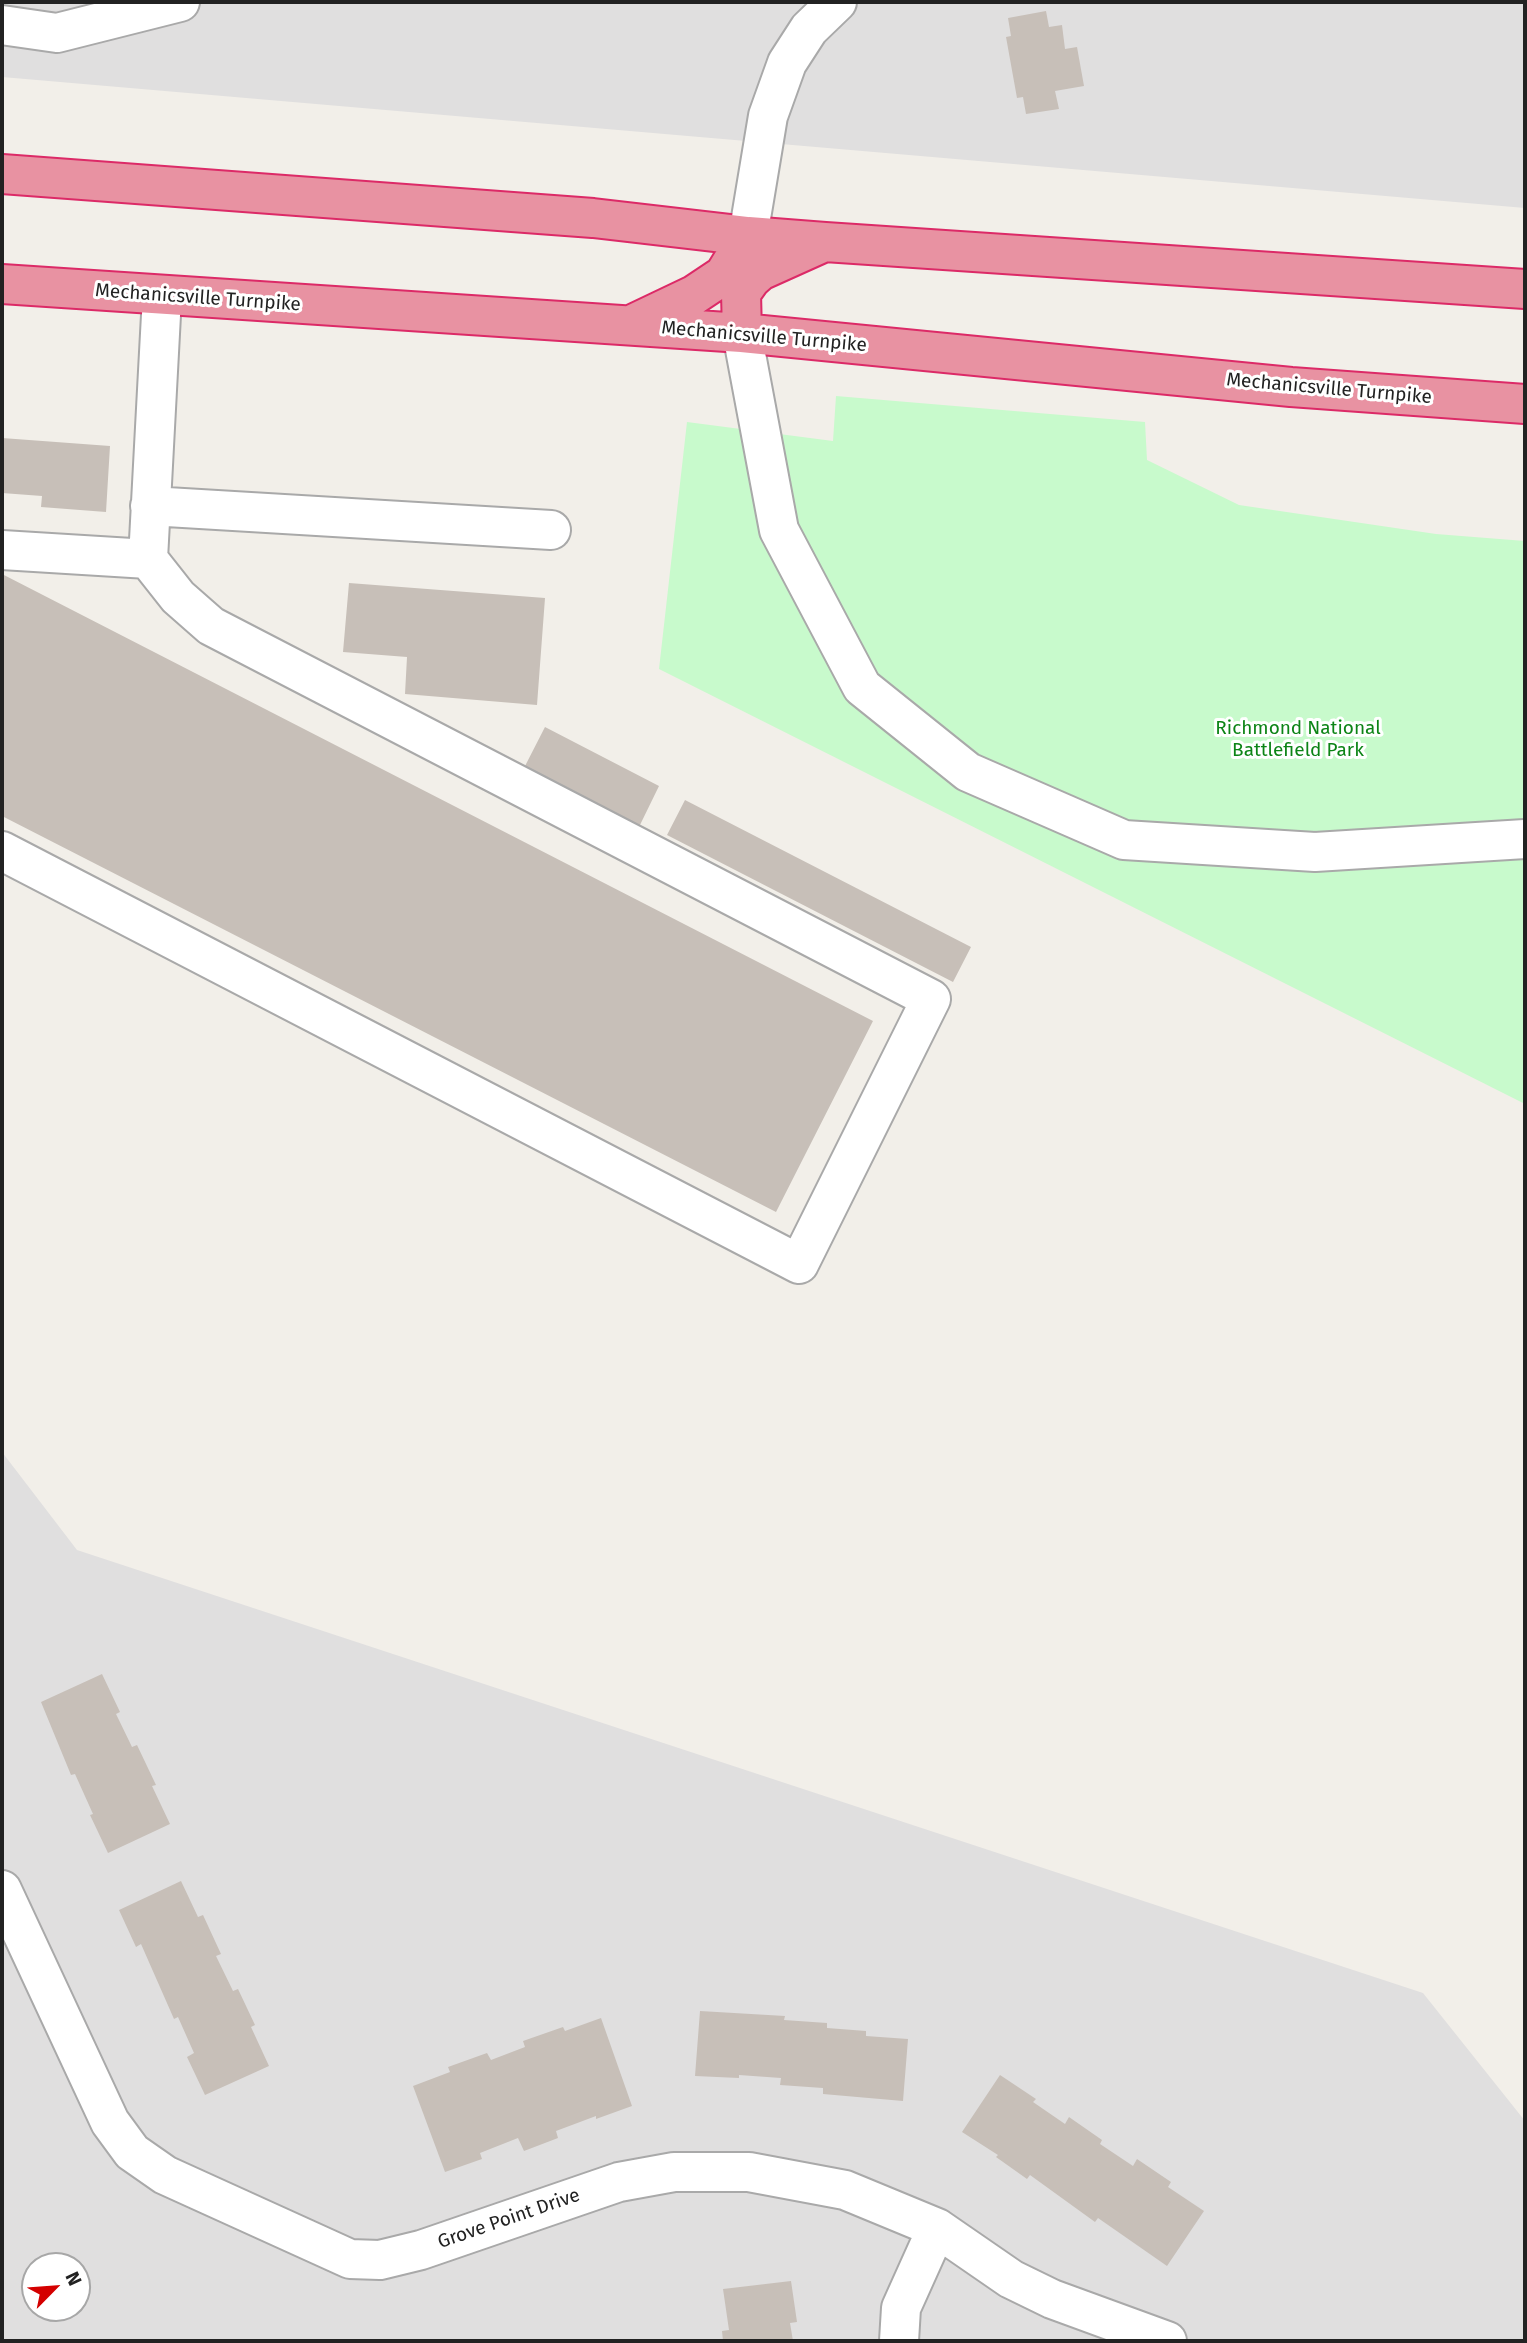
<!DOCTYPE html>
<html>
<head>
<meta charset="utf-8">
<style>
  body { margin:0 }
  #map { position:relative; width:1527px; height:2343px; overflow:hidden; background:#f2efe9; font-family:"Fira Sans",sans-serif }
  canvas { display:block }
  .frame { position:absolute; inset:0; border:4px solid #222; pointer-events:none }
  .north { position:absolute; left:21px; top:2252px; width:70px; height:70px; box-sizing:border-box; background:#fff; border:2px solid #a7a7a7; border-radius:50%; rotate:65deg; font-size:19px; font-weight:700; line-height:28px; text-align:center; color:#222 }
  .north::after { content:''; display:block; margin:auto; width:24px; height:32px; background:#d40000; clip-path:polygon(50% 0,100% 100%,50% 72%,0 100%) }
</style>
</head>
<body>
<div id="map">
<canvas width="1527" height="2343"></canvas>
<div class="frame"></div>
<div class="north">N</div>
</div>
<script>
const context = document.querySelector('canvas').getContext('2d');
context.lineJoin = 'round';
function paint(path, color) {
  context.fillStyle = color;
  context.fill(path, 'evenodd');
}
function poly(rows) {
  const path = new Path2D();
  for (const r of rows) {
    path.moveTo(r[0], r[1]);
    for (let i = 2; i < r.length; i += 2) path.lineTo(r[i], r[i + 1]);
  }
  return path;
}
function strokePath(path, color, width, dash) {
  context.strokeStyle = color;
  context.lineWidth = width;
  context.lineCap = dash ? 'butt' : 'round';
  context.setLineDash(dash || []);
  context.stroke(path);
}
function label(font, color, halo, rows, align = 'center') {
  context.font = font + ' "Fira Sans",sans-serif';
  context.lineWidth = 6;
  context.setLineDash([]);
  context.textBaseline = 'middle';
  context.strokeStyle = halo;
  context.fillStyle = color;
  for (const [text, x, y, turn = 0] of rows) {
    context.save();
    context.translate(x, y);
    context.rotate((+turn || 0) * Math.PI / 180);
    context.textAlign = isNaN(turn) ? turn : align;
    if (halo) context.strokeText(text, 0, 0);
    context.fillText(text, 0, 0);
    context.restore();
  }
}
const residential = poly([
  [2,2,1525,2,1525,208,2,77],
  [2,1452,77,1550,1423,1993,1525,2121,1525,2341,2,2341],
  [35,2266,77,2266,77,2308,35,2308]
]);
const park = poly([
  [836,396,1145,422,1147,460,1239,505,1436,534,1525,541,1525,1104,659,669,687,422,833,441]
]);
const building = poly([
  [1046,11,1049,27,1062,25,1065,49,1077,47,1084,86,1055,91,1059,109,1026,114,1023,97,1017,98,1006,37,1011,36,1008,18],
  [2,438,110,446,106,512,41,507,42,496,2,493],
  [2,574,873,1021,776,1212,2,816],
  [349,583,545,598,537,705,405,694,407,657,343,652],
  [545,727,659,786,639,827,524,768],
  [685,800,971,947,953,982,667,835],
  [102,1674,120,1712,116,1714,132,1747,137,1745,156,1785,152,1786,170,1824,108,1853,90,1815,93,1814,75,1774,71,1775,41,1702],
  [181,1881,198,1917,203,1915,221,1954,216,1956,233,1991,238,1989,255,2025,251,2027,269,2066,205,2095,187,2057,194,2053,178,2017,174,2019,141,1944,136,1947,119,1910],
  [700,2011,785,2016,784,2020,827,2023,827,2028,866,2031,866,2036,908,2039,903,2101,823,2094,823,2088,780,2085,781,2078,739,2075,739,2078,695,2076],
  [601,2018,632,2106,596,2119,596,2116,556,2131,558,2138,524,2151,518,2138,480,2153,482,2159,445,2172,413,2086,450,2072,448,2067,487,2053,491,2060,525,2047,523,2041,563,2027,565,2031],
  [1000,2075,1036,2099,1033,2102,1065,2124,1069,2117,1102,2140,1100,2144,1133,2166,1137,2159,1171,2182,1168,2187,1204,2211,1167,2266,1098,2218,1095,2222,1030,2175,1027,2179,996,2157,998,2155,962,2132],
  [791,2281,797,2322,790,2323,793,2341,723,2341,722,2331,729,2330,723,2289]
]);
const minor = poly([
  [2,25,57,33,180,2],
  [748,236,768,116,787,63,809,29,837,2],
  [742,333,779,530,862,687,968,772,1124,840,1315,852,1525,839],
  [150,506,551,530],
  [2,550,148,559,162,296],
  [2,851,799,1264,931,999,211,626,178,597,148,559],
  [2,1890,110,2122,132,2152,165,2175,350,2259,380,2260,421,2250,619,2182,674,2172,749,2172,845,2190,937,2228,1011,2279,1052,2299,1167,2341],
  [899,2341,901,2308,937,2228]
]);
const highway = poly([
  [2,174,593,218,748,236,825,242,1525,289],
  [2,284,742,333,1291,387,1525,404],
  [631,325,694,295,724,275,748,236],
  [742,333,741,293,751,279,760,271,820,244]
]);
const streetNames = [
  ["Mechanicsville Turnpike",198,298,4],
  ["Mechanicsville Turnpike",764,337,5],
  ["Mechanicsville Turnpike",1329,389,5],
  ["Grove Point Drive",509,2219,-19]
];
const parkNames = [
  ["Richmond National",1298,729],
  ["Battlefield Park",1298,751]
];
paint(residential, '#e0dfdf');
paint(park, '#c8facc');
paint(building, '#c7bfb8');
strokePath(minor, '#a9a9a9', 42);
strokePath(highway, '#dc2a67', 42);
strokePath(minor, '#fff', 38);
strokePath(highway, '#e892a2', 38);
label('19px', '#222', '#fff', streetNames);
label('19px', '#0c8416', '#fff', parkNames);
</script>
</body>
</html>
